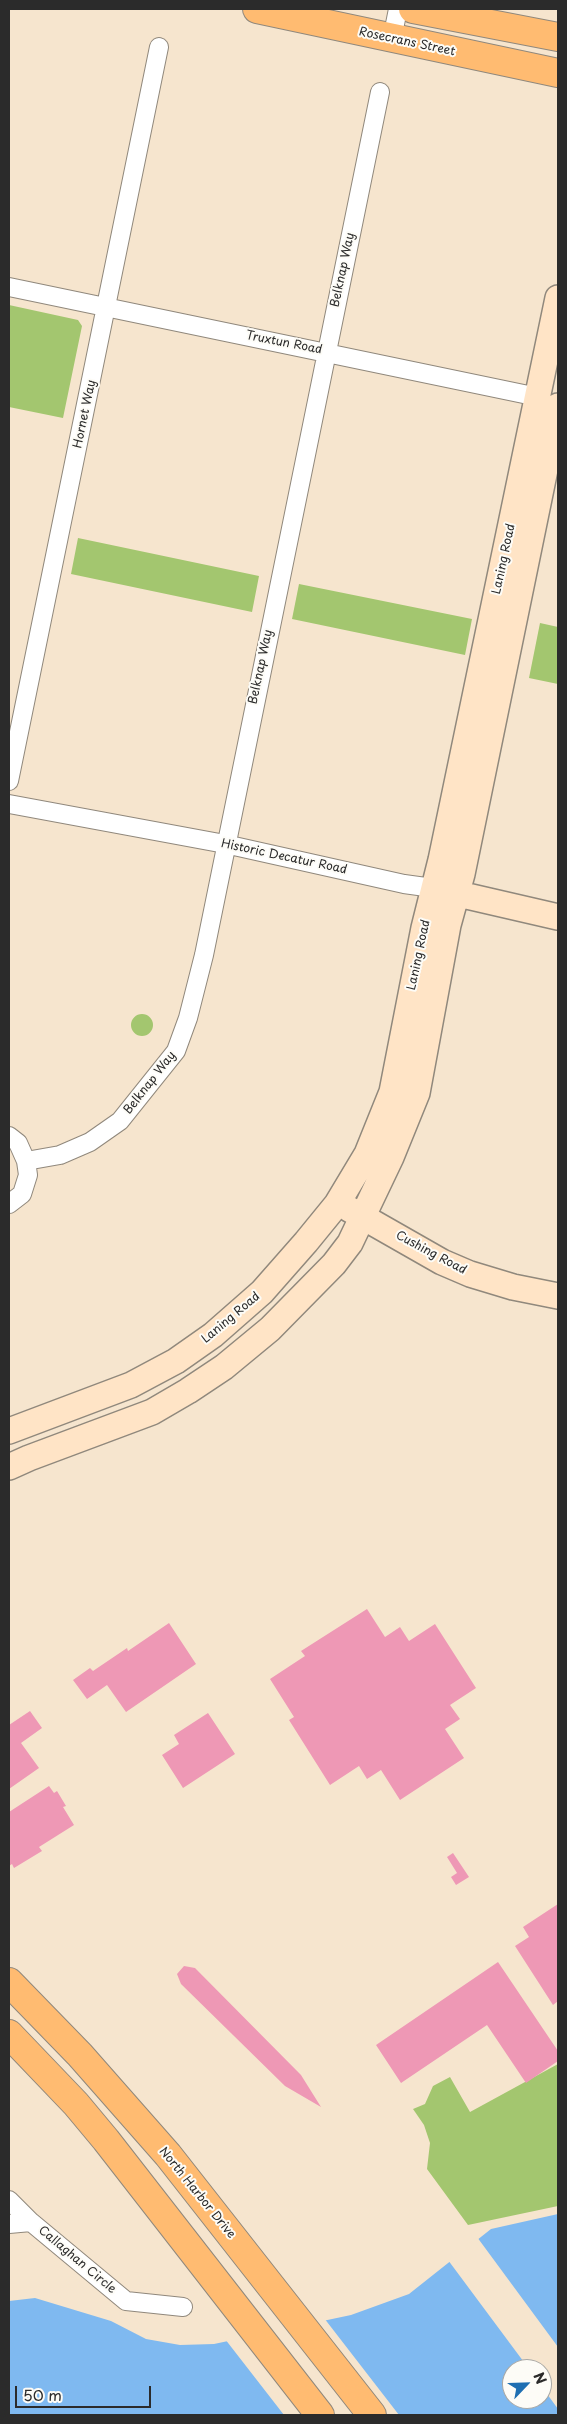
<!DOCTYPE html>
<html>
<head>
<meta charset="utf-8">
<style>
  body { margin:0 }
  #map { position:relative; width:567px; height:2424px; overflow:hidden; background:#f6e5ce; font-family:"Playpen Sans",sans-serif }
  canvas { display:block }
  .frame { position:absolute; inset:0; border:10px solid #2b2b2b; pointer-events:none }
  .north { position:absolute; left:502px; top:2359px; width:50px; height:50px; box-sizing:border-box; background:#fdfcf7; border:1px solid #a9a8a5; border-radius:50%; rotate:66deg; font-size:14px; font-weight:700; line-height:20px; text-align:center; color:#2b2b2b }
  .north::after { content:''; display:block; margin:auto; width:18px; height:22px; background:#1f6fb2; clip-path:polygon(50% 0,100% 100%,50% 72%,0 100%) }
  .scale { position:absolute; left:15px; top:2386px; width:136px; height:22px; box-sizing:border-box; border:2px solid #2b2b2b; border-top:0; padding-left:6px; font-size:15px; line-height:18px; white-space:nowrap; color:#2b2b2b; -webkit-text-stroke:4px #fdfcf7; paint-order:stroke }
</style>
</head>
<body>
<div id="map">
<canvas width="567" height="2424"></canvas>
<div class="frame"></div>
<div class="north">N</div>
<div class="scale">50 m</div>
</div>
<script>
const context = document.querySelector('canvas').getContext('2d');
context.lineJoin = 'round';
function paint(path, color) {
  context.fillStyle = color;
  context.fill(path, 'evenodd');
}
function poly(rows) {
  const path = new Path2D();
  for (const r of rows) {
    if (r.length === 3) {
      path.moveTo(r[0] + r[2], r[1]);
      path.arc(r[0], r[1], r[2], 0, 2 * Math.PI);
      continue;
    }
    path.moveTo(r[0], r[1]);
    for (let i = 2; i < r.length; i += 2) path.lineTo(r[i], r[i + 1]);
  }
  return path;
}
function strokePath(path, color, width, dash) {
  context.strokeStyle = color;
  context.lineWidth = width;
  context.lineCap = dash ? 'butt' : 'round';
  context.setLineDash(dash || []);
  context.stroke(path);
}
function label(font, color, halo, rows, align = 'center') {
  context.font = font + ' "Playpen Sans",sans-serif';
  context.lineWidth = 4;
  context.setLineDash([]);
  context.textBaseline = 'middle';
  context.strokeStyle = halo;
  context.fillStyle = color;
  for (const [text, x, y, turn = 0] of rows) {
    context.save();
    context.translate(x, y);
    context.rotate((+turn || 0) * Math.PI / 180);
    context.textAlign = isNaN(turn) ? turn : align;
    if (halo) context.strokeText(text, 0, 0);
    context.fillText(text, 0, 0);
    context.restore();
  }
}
const green = poly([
  [9,305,78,320,82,326,63,418,9,407],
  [78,538,259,576,252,612,71,574],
  [299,584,472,619,465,655,292,619],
  [540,623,558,627,558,684,529,678],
  [142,1025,11],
  [558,2064,558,2206,468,2225,427,2169,430,2143,424,2125,413,2109,425,2104,433,2086,450,2077,470,2112]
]);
const water = poly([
  [558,2214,558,2415,9,2415,9,2301,35,2298,111,2321,146,2339,180,2345,214,2344,351,2315,409,2294,491,2229],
  [512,2369,542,2369,542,2399,512,2399]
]);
const pier = poly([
  [477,2237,558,2347,558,2409,542,2387,542,2369,529,2369,448,2260],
  [324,2318,399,2415,284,2415,225,2339]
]);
const building = poly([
  [367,1609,385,1637,400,1627,409,1641,435,1624,476,1688,450,1705,460,1719,445,1729,464,1758,400,1800,381,1770,367,1779,359,1766,330,1785,289,1720,294,1717,270,1679,305,1656,301,1651],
  [169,1623,196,1664,126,1712,107,1685,87,1699,73,1680,90,1668,93,1671,127,1648,128,1651],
  [30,1711,42,1728,21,1743,39,1768,9,1789,9,1725],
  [208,1713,235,1754,183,1788,162,1755,179,1744,174,1735],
  [49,1786,54,1793,57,1791,66,1806,63,1807,74,1825,39,1847,42,1851,14,1868,12,1864,9,1866,9,1812],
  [453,1853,469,1877,456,1885,451,1877,457,1873,447,1857],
  [558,1904,558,2001,553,2005,515,1946,529,1937,523,1927],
  [498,1962,558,2051,558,2061,526,2083,487,2025,401,2083,376,2045],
  [184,1966,195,1968,301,2075,321,2107,285,2086,181,1984,177,1974]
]);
const street = poly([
  [392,39,398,9],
  [9,287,538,397],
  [9,781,159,47],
  [9,804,225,844,404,884,433,888],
  [9,1136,18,1143,26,1161,28,1175,22,1194,9,1204],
  [26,1161,60,1155,90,1142,120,1121,176,1051,188,1018,204,955,380,92],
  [9,2200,31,2222,126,2301,183,2307],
  [9,2224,31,2222]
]);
const secondary = poly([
  [441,890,558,917],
  [349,1209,442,1262,470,1274,513,1287,558,1296],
  [9,1431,131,1385,176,1361,213,1335,262,1292,306,1242,337,1204,367,1154,392,1092,424,928,441,860,558,298],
  [9,1467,29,1458,152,1412,188,1391,224,1367,270,1329,334,1264,350,1243,391,1157,417,1093,448,925,462,874,558,406]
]);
const primary = poly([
  [257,9,558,73],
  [413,9,558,37],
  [9,1982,80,2055,168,2155,372,2415],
  [9,2034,76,2104,106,2140,320,2415]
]);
const streetNames = [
  ["Rosecrans Street",407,42,12],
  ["Belknap Way",343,270,-78],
  ["Truxtun Road",284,343,11],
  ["Hornet Way",85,414,-78],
  ["Laning Road",504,559,-78],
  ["Belknap Way",261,667,-78],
  ["Historic Decatur Road",284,857,12],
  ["Laning Road",419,955,-78],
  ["Belknap Way",150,1083,-52],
  ["Cushing Road",431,1253,28],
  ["Laning Road",231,1318,-40],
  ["North Harbor Drive",197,2193,51],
  ["Callaghan Circle",77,2260,40]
];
paint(green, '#a3c66f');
paint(water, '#7fb9f0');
paint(pier, '#f6e5ce');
paint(building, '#ee98b5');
strokePath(street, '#90887c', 20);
strokePath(secondary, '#90887c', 28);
strokePath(primary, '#90887c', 30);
strokePath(street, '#fff', 18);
strokePath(secondary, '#ffe4c6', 25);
strokePath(primary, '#ffbb71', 28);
label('12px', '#2b2b2b', '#fdfcf7', streetNames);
</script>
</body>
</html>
